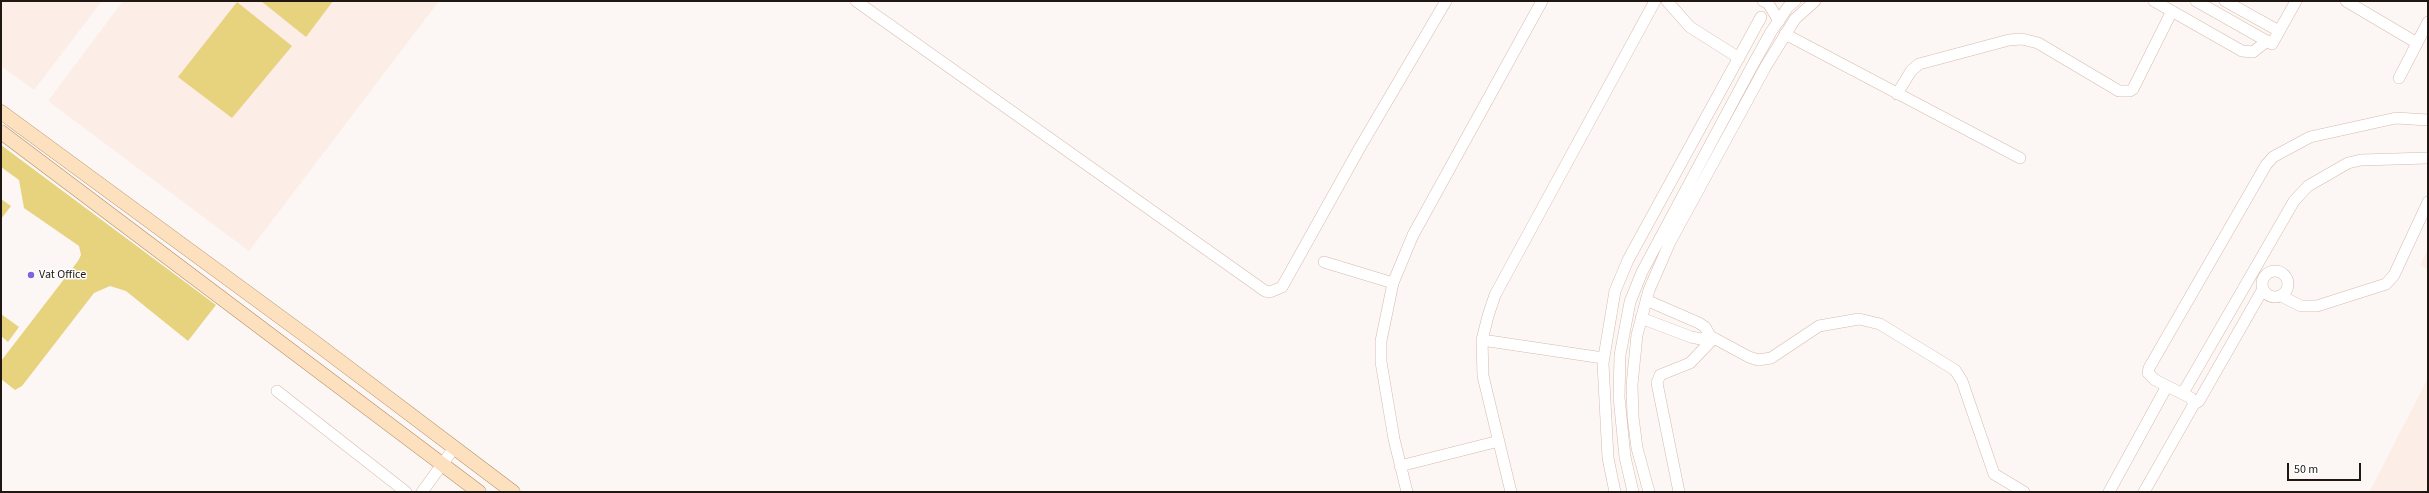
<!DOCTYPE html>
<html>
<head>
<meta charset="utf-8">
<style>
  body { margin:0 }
  #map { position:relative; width:2429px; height:493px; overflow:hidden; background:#fcf7f4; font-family:"Source Sans 3",sans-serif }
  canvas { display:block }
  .frame { position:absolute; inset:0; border:2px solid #211712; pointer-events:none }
  .scale { position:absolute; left:2287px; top:463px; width:74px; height:18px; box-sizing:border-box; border:2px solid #211712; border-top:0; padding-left:5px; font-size:12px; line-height:14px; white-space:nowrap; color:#211712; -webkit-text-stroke:3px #fff; paint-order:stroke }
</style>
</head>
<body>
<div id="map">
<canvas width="2429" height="493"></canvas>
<div class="frame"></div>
<div class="scale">50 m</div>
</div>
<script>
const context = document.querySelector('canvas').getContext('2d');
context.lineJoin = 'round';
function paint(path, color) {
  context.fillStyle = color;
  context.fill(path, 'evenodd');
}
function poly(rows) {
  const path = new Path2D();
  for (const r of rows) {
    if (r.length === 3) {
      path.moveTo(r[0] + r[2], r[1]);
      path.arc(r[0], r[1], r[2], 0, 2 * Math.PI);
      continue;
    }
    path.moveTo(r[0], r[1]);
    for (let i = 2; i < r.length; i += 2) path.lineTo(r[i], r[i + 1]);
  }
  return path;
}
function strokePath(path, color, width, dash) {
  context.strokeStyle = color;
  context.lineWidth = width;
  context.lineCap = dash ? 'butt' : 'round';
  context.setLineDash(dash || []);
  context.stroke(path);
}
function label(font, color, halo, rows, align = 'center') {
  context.font = font + ' "Source Sans 3",sans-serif';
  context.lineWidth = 3;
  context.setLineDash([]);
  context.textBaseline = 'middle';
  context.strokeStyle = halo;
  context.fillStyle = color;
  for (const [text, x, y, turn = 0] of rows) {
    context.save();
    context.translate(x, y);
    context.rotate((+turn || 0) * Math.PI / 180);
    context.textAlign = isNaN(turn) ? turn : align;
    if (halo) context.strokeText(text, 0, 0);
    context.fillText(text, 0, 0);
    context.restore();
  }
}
const built = poly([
  [1,1,102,1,34,90,1,66],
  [123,1,439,1,249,251,48,101],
  [2428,249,2428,269,2420,265],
  [2428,378,2428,492,2372,492,2370,491]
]);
const green = poly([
  [261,1,333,1,306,37],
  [237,2,292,46,232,118,178,77],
  [1,145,216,305,188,341,126,291,110,286,94,293,22,386,15,390,1,379,1,361,78,261,81,255,79,246,24,208,19,180,1,167],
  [1,199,11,206,1,219],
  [1,314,19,327,8,342,1,336]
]);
const minor = poly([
  [856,1,1265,291,1270,292,1282,287,1359,149,1446,1],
  [1667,1,1690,27,1739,58],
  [1763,1,1768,3,1779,21],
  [2154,1,2242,51,2253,52,2267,41],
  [2196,1,2272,44,2296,1],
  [2225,1,2279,31],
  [2346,1,2417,43],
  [1785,34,2020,158],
  [2399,78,2428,22],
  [1897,94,1911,71,1919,64,2009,40,2022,39,2038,43,2119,91,2130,91,2133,89,2172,11],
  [1324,262,1393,283],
  [2275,284,13],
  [2281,296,2301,306,2317,306,2386,284,2394,275,2428,202],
  [1646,300,1699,323,1705,327,1710,336,1749,357,1758,360,1771,358,1819,326,1859,319,1880,324,1955,370,1962,381,1994,474,2024,492],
  [1641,318,1691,337,1701,339,1710,336],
  [1482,340,1603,358],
  [277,391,406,492],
  [2183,393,2294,201,2308,186,2348,163,2361,160,2428,158],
  [2194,404,2199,401,2263,289],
  [1400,466,1499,441],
  [422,492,454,448],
  [1407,492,1394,439,1381,362,1381,341,1393,283,1413,235,1542,1],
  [1511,492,1483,376,1482,340,1488,316,1495,295,1655,1],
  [1615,492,1608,458,1603,363,1615,291,1628,260,1761,17],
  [1633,492,1625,457,1619,397,1620,355,1630,302,1642,272,1750,70,1771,32,1788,7,1795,1],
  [1649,492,1637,448,1633,417,1632,385,1637,335,1649,290,1670,242,1766,66,1795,19,1815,1],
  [1679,492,1657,383,1660,375,1690,363,1714,338],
  [2109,492,2167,386],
  [2144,492,2194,404,2191,398,2155,380,2148,373,2149,368,2266,165,2273,157,2310,137,2396,118,2428,120]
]);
const major = poly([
  [1,112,313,341,513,492],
  [1,132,479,492]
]);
const markers = [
  [31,275,4,"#8064df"]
];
const poiNames = [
  ["Vat Office",39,275]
];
paint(built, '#fcede6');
paint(green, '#e7d27e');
strokePath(minor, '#d6baad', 12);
strokePath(major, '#af8d66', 15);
strokePath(minor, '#fff', 11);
strokePath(major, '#fde0be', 14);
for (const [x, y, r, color] of markers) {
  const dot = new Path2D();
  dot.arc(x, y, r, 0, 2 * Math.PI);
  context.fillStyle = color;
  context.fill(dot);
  strokePath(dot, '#fff', 1.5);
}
label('12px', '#211712', '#fff', poiNames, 'left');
</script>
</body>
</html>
